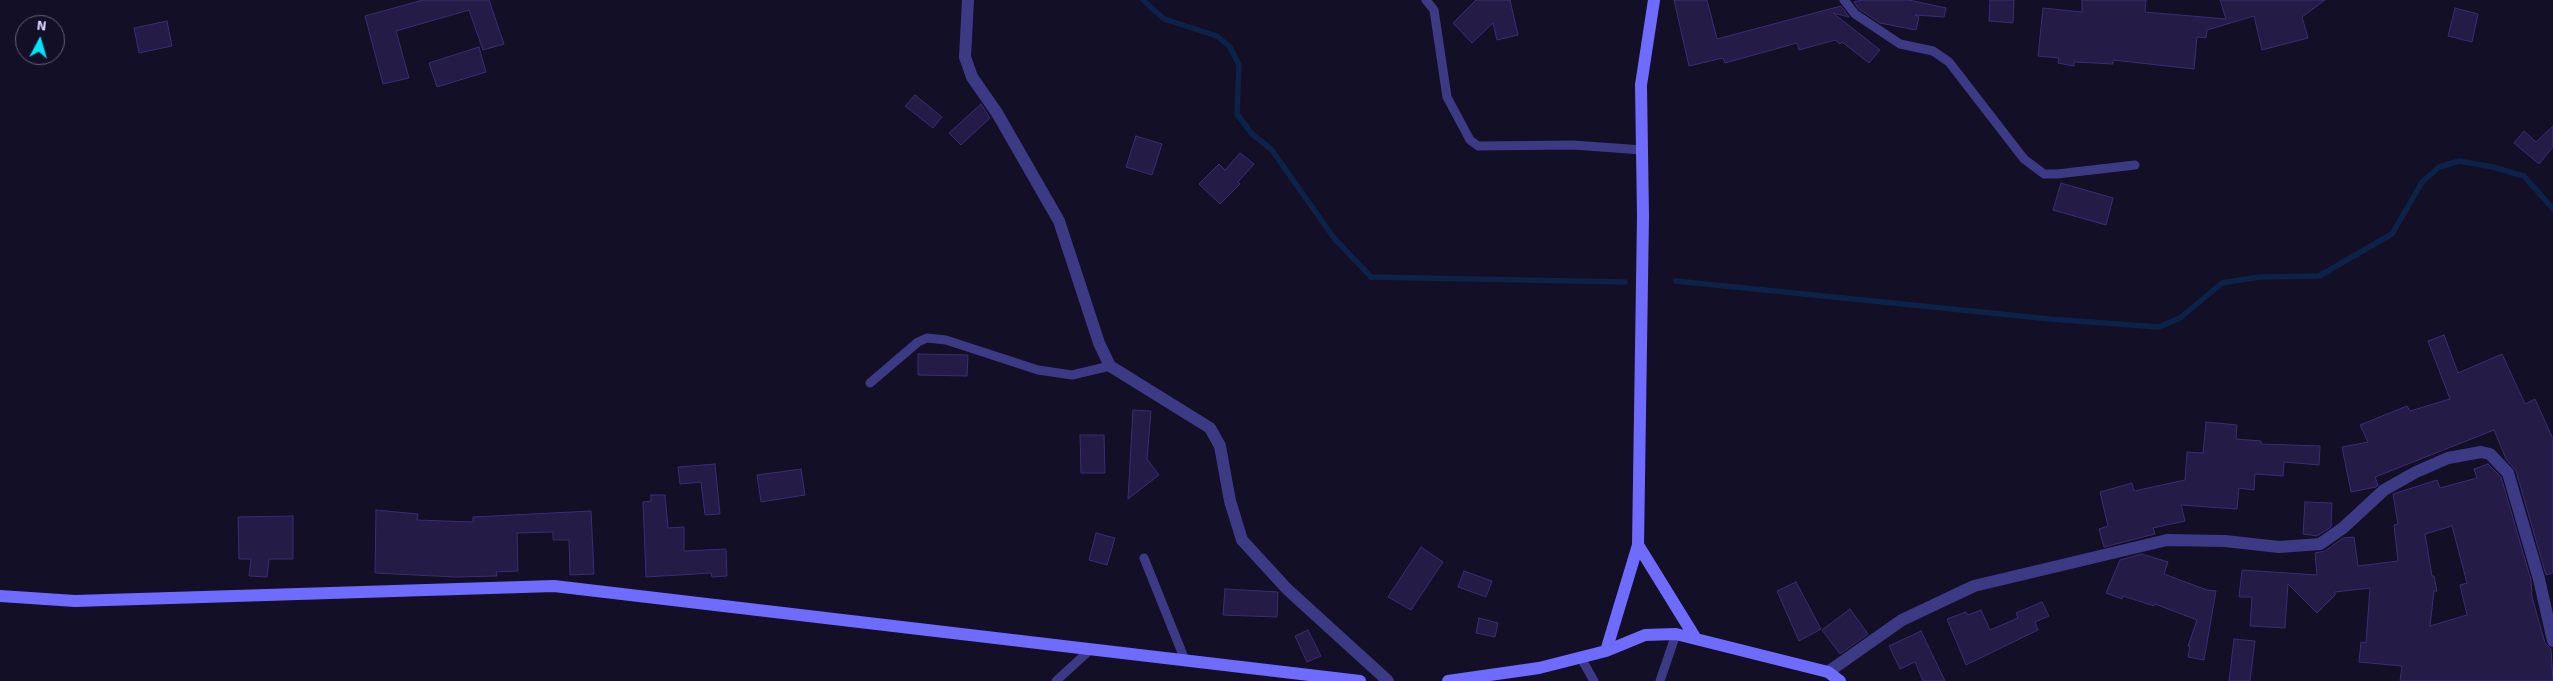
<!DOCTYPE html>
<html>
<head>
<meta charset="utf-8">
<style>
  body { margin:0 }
  #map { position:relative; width:2553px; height:681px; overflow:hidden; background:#130f26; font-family:Signika,sans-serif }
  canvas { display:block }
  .north { position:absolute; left:15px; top:15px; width:50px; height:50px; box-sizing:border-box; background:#130f26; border:1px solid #625e7d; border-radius:50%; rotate:6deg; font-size:14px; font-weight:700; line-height:20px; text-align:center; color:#d9d4ff }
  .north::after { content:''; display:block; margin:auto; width:18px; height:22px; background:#00e5ff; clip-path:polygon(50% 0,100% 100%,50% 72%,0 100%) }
</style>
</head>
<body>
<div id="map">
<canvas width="2553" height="681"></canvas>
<div class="north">N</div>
</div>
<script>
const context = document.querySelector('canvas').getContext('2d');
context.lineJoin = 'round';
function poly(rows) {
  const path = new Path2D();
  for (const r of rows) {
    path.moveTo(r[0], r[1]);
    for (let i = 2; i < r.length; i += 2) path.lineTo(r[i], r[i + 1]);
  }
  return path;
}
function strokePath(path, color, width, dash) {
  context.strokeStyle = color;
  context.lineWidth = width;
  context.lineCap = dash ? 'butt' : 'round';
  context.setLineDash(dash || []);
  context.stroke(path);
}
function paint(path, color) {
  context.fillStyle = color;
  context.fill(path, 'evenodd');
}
const stream = poly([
  [1143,0,1164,19,1217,36,1230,47,1239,65,1237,114,1252,134,1271,149,1334,238,1371,277,1625,282],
  [1676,281,2050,319,2159,327,2180,318,2222,283,2259,277,2319,276,2392,234,2422,182,2439,167,2459,161,2493,167,2524,176,2553,209]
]);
const building = poly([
  [423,0,489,0,504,44,483,50,469,10,396,31,409,78,383,84,365,16,423,0],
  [1476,0,1510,0,1518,35,1497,40,1493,23,1472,43,1453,23,1476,0],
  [1674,0,1707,0,1717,39,1841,6,1849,17,1833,13,1880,50,1869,63,1842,42,1840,44,1835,40,1799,50,1797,43,1725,63,1723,58,1689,66,1674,0],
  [1862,0,1909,0,1946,8,1944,17,1915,15,1919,17,1916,30,1880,23,1859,9,1854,2,1862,0],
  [1990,0,2014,0,2013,23,1989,21,1990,0],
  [2082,0,2146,0,2145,12,2226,19,2220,0,2325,0,2302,17,2308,38,2262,50,2254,16,2207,30,2206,38,2197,37,2194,69,2113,60,2113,64,2074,62,2074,66,2058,63,2059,58,2038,56,2043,8,2082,12,2082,0],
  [2455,8,2478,14,2472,42,2448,36,2455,8],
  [167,21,172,46,139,53,134,28,167,21],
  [479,47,486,72,437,87,429,63,479,47],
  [915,95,942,117,933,128,905,106,915,95],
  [981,104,990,118,961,145,949,133,981,104],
  [2553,126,2553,147,2539,164,2514,143,2524,131,2536,142,2553,126],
  [1136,136,1162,144,1152,175,1126,167,1136,136],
  [1240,153,1254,164,1238,182,1240,184,1220,204,1199,184,1219,164,1225,170,1240,153],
  [2061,183,2113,198,2106,225,2053,210,2061,183],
  [2444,335,2458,373,2502,354,2525,404,2535,399,2553,439,2553,573,2546,575,2516,471,2506,459,2494,430,2375,477,2378,485,2376,487,2351,492,2342,447,2368,442,2360,425,2407,406,2410,411,2450,399,2428,341,2444,335],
  [918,354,968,355,967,376,918,375,918,354],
  [1133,410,1151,411,1147,459,1159,475,1128,499,1133,410],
  [2206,422,2237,425,2236,439,2261,441,2261,444,2320,446,2319,465,2284,462,2283,476,2255,474,2254,490,2239,488,2237,509,2181,505,2185,521,2153,528,2155,534,2104,547,2099,529,2108,526,2100,492,2132,483,2134,491,2185,480,2187,452,2203,453,2206,422],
  [1080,435,1104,435,1105,473,1081,473,1080,435],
  [715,464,720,514,705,515,701,482,680,484,678,467,715,464],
  [2488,464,2501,477,2531,580,2532,597,2545,643,2551,649,2553,681,2400,681,2402,666,2359,662,2361,642,2366,643,2370,588,2335,592,2335,595,2317,613,2288,584,2285,628,2250,626,2252,597,2239,597,2242,570,2317,575,2315,553,2325,551,2343,538,2354,537,2358,566,2398,561,2394,525,2398,524,2393,494,2437,480,2440,488,2477,478,2474,469,2488,464],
  [2452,526,2467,583,2460,585,2467,615,2430,626,2434,591,2437,591,2434,576,2432,576,2425,534,2452,526],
  [801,469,805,495,761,502,757,475,801,469],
  [651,495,665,495,668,528,684,527,684,551,726,549,727,576,712,577,711,573,646,577,643,502,651,501,651,495],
  [2305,502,2332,503,2331,527,2317,536,2303,534,2305,502],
  [376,510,418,514,417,520,473,522,473,517,591,511,594,574,570,575,569,540,553,540,553,532,517,533,518,571,496,572,497,576,455,577,375,573,376,510],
  [293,516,293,559,269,559,267,577,249,576,251,559,239,559,238,517,293,516],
  [1096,533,1115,538,1107,565,1089,560,1096,533],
  [1421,547,1443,562,1411,610,1388,597,1421,547],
  [2142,554,2168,562,2164,574,2207,590,2216,591,2204,660,2188,657,2190,646,2188,646,2197,620,2155,604,2154,606,2123,596,2122,599,2106,593,2120,560,2142,554],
  [1464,571,1492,581,1486,597,1458,587,1464,571],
  [1796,582,1821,629,1799,641,1777,591,1796,582],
  [1225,589,1278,592,1277,617,1223,615,1225,589],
  [2042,602,2049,616,2035,622,2038,630,1966,665,1947,619,1966,612,1968,615,1981,610,1990,630,2018,618,2016,613,2042,602],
  [1850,609,1868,634,1840,654,1822,630,1850,609],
  [1479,618,1498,623,1495,637,1476,633,1479,618],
  [1308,630,1321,656,1307,662,1295,636,1308,630],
  [1921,631,1945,681,1923,681,1915,662,1900,669,1889,646,1921,631],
  [2234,639,2255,641,2250,681,2229,681,2234,639]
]);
const lane = poly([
  [1426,0,1434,10,1447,97,1470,140,1478,146,1573,145,1642,150],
  [1844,0,1855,14,1900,44,1933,51,1949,62,2024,159,2044,174,2057,174,2135,165],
  [870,383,918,342,927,338,946,340,1038,370,1072,375,1110,366],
  [1144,558,1185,660],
  [1581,658,1594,681],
  [1056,681,1091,649],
  [1660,681,1676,634]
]);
const street = poly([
  [968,0,965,57,972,77,997,113,1059,221,1099,343,1110,366,1210,428,1220,446,1230,501,1242,540,1287,589,1388,681],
  [1828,672,1902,620,1974,586,2167,540,2225,541,2279,547,2320,544,2343,528,2384,490,2416,472,2448,458,2481,452,2490,454,2508,473,2539,579,2553,641]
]);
const secondary = poly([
  [1638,545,1696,639],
  [0,596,75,601,554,586,1360,681],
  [1606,651,1638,545,1643,216,1641,85,1654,0],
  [1448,681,1539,668,1606,651,1645,635,1676,634,1828,672,1840,681]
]);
strokePath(stream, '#0c2248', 5.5);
paint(building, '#241b47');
strokePath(building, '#3b2d73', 1);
strokePath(lane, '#3d3a85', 9);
strokePath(street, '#3d3a85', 12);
strokePath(secondary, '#6f6bff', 12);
</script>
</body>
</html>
